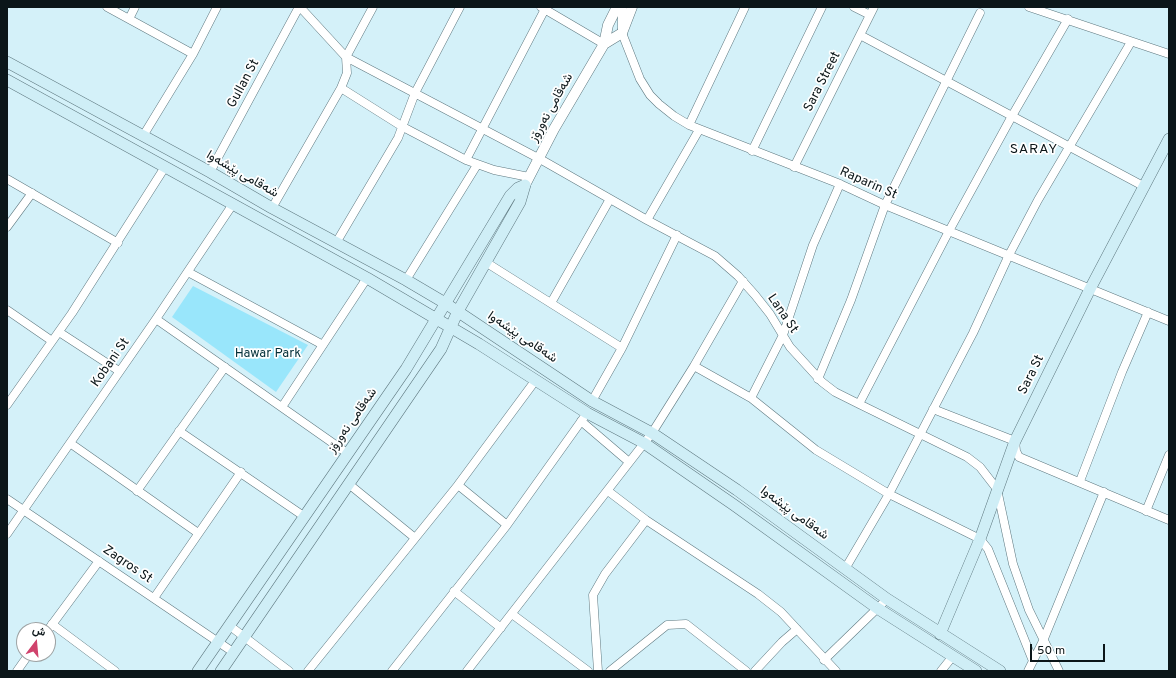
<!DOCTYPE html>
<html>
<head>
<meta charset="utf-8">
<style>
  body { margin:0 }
  #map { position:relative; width:1176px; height:678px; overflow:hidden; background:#d4f1f9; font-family:Overpass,Vazirmatn,sans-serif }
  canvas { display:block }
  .frame { position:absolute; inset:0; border:8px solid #0b1619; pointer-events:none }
  .north { position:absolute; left:16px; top:622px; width:40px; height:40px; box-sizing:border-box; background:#fff; border:1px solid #9da2a3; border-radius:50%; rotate:16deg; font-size:11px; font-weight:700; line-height:16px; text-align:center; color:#0b1619 }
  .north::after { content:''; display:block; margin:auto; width:14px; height:18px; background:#d0426c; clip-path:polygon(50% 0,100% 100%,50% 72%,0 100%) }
  .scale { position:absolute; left:1030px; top:644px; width:75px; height:18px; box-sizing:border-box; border:2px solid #0b1619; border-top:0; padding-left:5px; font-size:12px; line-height:14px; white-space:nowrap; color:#0b1619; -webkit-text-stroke:3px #fff; paint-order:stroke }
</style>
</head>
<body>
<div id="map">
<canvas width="1176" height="678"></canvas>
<div class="frame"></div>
<div class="north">ش</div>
<div class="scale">50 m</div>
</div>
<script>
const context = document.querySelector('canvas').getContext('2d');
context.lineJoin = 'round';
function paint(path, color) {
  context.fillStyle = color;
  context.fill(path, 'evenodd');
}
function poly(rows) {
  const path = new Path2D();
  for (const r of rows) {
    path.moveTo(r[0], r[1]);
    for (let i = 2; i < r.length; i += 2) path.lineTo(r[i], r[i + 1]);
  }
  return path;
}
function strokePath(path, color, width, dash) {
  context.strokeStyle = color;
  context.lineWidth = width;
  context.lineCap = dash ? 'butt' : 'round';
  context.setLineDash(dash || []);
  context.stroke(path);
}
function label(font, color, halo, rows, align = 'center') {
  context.font = font + ' Overpass,Vazirmatn,sans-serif';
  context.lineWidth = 3.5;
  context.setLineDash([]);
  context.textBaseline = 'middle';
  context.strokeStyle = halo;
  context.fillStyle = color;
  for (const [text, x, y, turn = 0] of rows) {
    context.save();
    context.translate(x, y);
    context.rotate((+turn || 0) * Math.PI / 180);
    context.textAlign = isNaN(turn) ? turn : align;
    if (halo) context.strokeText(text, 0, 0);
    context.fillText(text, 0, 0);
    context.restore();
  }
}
const green = poly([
  [193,286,308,345,276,392,172,317]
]);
const minor = poly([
  [107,7,193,54],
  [300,7,346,57,540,159,647,220,715,256,738,276,755,295,770,314,790,347,822,382,835,392,859,404,967,457,980,467,997,489,1013,564,1029,610,1059,671],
  [541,7,604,44],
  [622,7,622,33,640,79,650,95,659,104,674,116,689,125,840,184,885,205,1169,321],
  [854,7,870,15],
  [1029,7,1169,54],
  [129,19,135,7],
  [860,35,1145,187],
  [341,88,403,127,466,160,494,170,529,177],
  [689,125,745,7],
  [143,136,193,54,217,7],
  [752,151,822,7],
  [466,160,545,9],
  [794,167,874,7],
  [210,172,299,7],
  [7,179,118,243],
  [272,208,341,88,347,73,346,57,373,7],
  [647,220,699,130],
  [7,227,32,193],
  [336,243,398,138,415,93,460,7],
  [487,263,622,348],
  [188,272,323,345],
  [406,280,477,165],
  [551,303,610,199],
  [7,310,52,341],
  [156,319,347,453],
  [59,332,119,371],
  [694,366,751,398,816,450,889,494,980,539,988,549,1033,661],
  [818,379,851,300,885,205,980,13],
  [751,398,783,335,813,245,840,184],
  [592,401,622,348,677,235],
  [859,404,949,231,1012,116,1068,19],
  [7,405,72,313,165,167],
  [282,407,367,278],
  [933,409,1015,441,1016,451,1019,457,1169,520],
  [581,421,629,462],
  [179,431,305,517],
  [70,443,198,533],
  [1080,481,1122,372,1148,312],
  [350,485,415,538],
  [458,485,507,525],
  [137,491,225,367],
  [608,491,646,520,758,594,781,612,836,671],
  [7,499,233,652],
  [1146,511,1169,455],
  [7,534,156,319,233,204],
  [845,569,889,494,973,333,1009,255,1038,200,1131,42],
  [454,591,501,628],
  [154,598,241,472],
  [512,614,588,671],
  [52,624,115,671],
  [230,626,289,671],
  [48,630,99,561],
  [824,660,887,599],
  [17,671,29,654],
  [308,671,458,485,535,381],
  [392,671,507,525,587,413],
  [467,671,652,433,694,366,743,281],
  [598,671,593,595,605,574,646,520],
  [610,671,667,625,686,624,746,671],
  [755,671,782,642,797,629],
  [941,671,953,656],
  [1028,671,1043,641,1104,492]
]);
const tertiary = poly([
  [604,44,622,33,632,7],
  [525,185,554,129,604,44,608,25,617,7]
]);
const secondary = poly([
  [7,62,210,172,272,208,406,280,445,303,592,401,652,433,737,490,887,599,1000,671],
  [7,80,367,278,479,344,587,413,644,443,734,505,877,608,976,671],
  [940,634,980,539,1015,441,1090,289,1169,139],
  [198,671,406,369,510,196,518,188,525,185,520,202,458,311,441,349,428,368,221,671]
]);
const streetNames = [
  ["Sara Street",823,82,-63],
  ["Gullan St",244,84,-62],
  ["شەقامی نەورۆز",552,108,-61],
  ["شەقامی پێشەوا",242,175,30],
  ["Raparin St",868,184,24],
  ["Lana St",782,314,56],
  ["شەقامی پێشەوا",522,338,34],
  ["Kobani St",111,363,-55],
  ["Sara St",1032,375,-64],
  ["شەقامی نەورۆز",353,421,-55],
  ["شەقامی پێشەوا",794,514,36],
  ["Zagros St",127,565,34]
];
const parkNames = [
  ["Hawar Park",268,354]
];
const neighbourhoodNames = [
  ["SARAY",1034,150]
];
paint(green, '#99e6fb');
strokePath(minor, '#5f7980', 9);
strokePath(tertiary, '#5f7980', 11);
strokePath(secondary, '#5f7980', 12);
strokePath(minor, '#fff', 8);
strokePath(tertiary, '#fff', 10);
strokePath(secondary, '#cfeef6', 11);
label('13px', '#0b1619', '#fff', streetNames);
label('13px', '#04303a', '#fff', parkNames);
context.letterSpacing = '1px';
label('14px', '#0b1619', '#fff', neighbourhoodNames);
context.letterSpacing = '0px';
</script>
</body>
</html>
